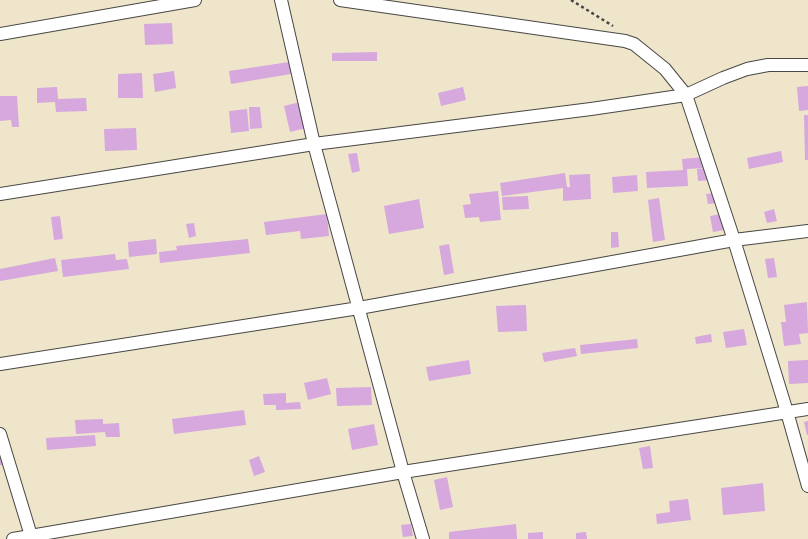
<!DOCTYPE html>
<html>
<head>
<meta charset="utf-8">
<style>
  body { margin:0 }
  canvas { display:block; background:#eee5cb }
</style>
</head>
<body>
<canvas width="808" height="539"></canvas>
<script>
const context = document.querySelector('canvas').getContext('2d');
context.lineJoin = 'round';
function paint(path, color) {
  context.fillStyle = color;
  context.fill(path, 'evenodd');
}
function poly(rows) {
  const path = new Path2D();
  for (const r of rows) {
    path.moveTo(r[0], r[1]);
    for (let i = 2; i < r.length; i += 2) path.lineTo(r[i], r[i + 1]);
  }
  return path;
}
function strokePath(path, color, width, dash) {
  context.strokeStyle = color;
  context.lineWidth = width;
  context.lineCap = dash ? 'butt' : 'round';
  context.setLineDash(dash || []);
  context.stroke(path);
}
const building = poly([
  [172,23,173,44,145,45,144,24],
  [377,52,377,61,332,61,332,53],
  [289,62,291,74,231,84,229,71],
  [174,71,176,88,155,92,153,74],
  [142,73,143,98,118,98,118,74],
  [808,86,808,110,799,111,797,87],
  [57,87,58,99,86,98,87,111,56,112,55,102,37,103,37,88],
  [463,87,466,100,441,106,438,93],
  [0,96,17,96,19,127,12,127,11,120,0,121],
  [300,102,306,128,290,132,284,106],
  [249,107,260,107,262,128,250,129],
  [247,109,249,131,231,133,229,111],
  [804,115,808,115,808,160,805,160],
  [136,128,137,150,105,151,104,129],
  [781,151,783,162,749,169,747,158],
  [357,153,360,171,352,173,348,154],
  [705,157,705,168,687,169,688,186,647,188,646,172,683,170,682,159],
  [710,168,711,180,698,181,697,169],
  [565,173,567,187,570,187,569,175,590,174,591,199,563,201,563,188,502,196,500,183],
  [637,175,638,191,613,193,612,177],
  [498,191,501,220,480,222,479,217,465,218,463,205,471,204,469,194],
  [716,193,718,203,708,204,706,194],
  [528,196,529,209,503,210,502,197],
  [659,198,665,240,653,242,648,200],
  [419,199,424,228,389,234,384,206],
  [774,209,777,221,767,223,764,212],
  [327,214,329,236,301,239,300,231,266,235,264,222],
  [721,214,724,230,713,232,710,216],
  [60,216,63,239,54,240,51,217],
  [194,223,196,236,189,238,186,224],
  [611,232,618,232,619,247,611,248],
  [156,239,157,254,129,257,128,242],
  [248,239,250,253,160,263,159,252,177,250,176,246],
  [449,244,454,273,444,275,439,246],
  [115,254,116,260,127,259,129,269,63,277,61,260],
  [55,258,58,271,0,281,0,269],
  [774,258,777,277,768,278,765,259],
  [807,302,808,333,799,334,801,344,784,346,781,322,786,322,784,305],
  [526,305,527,331,498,332,496,306],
  [744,329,747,345,726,348,723,332],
  [711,334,712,342,696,344,695,337],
  [637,339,638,348,581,354,580,345],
  [575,348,577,356,544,362,542,353],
  [469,360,471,374,429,381,426,367],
  [808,360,808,383,789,384,788,361],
  [327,378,331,394,308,400,304,383],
  [371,387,372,405,337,406,336,388],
  [286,393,286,403,300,402,301,409,276,410,276,405,264,405,263,394],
  [244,410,246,425,174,434,172,419],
  [103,419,103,424,119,423,120,437,106,437,105,432,76,434,75,420],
  [808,421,808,435,807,435,804,422],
  [374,424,378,445,352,450,348,429],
  [95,435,96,446,47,450,46,438],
  [650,446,653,468,643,469,639,448],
  [0,451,4,465,0,465],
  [259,456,265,472,254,476,249,460],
  [447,477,453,507,440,510,434,480],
  [763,483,765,511,723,515,721,488],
  [688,499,691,520,657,524,656,514,670,512,669,501],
  [411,524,413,536,403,537,401,525],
  [516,524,517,539,449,539,449,532],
  [543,532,543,539,528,539,528,533],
  [586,532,587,539,576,539,576,533]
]);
const path = poly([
  [571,0,613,26]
]);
const street = poly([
  [281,0,314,144,403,472,423,539],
  [340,0,625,41,634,44,665,69,686,95,734,240,787,412,808,486],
  [0,34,195,0],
  [0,194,314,144,591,109,686,95,723,78,747,69,768,65,808,65],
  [0,364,359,308,734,240,808,231],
  [0,434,32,539],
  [13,539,403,472,808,409]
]);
paint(building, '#d6a8dd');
strokePath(street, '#484743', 14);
strokePath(path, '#484743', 2.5, [3, 3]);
strokePath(street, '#fff', 12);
</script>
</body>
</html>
